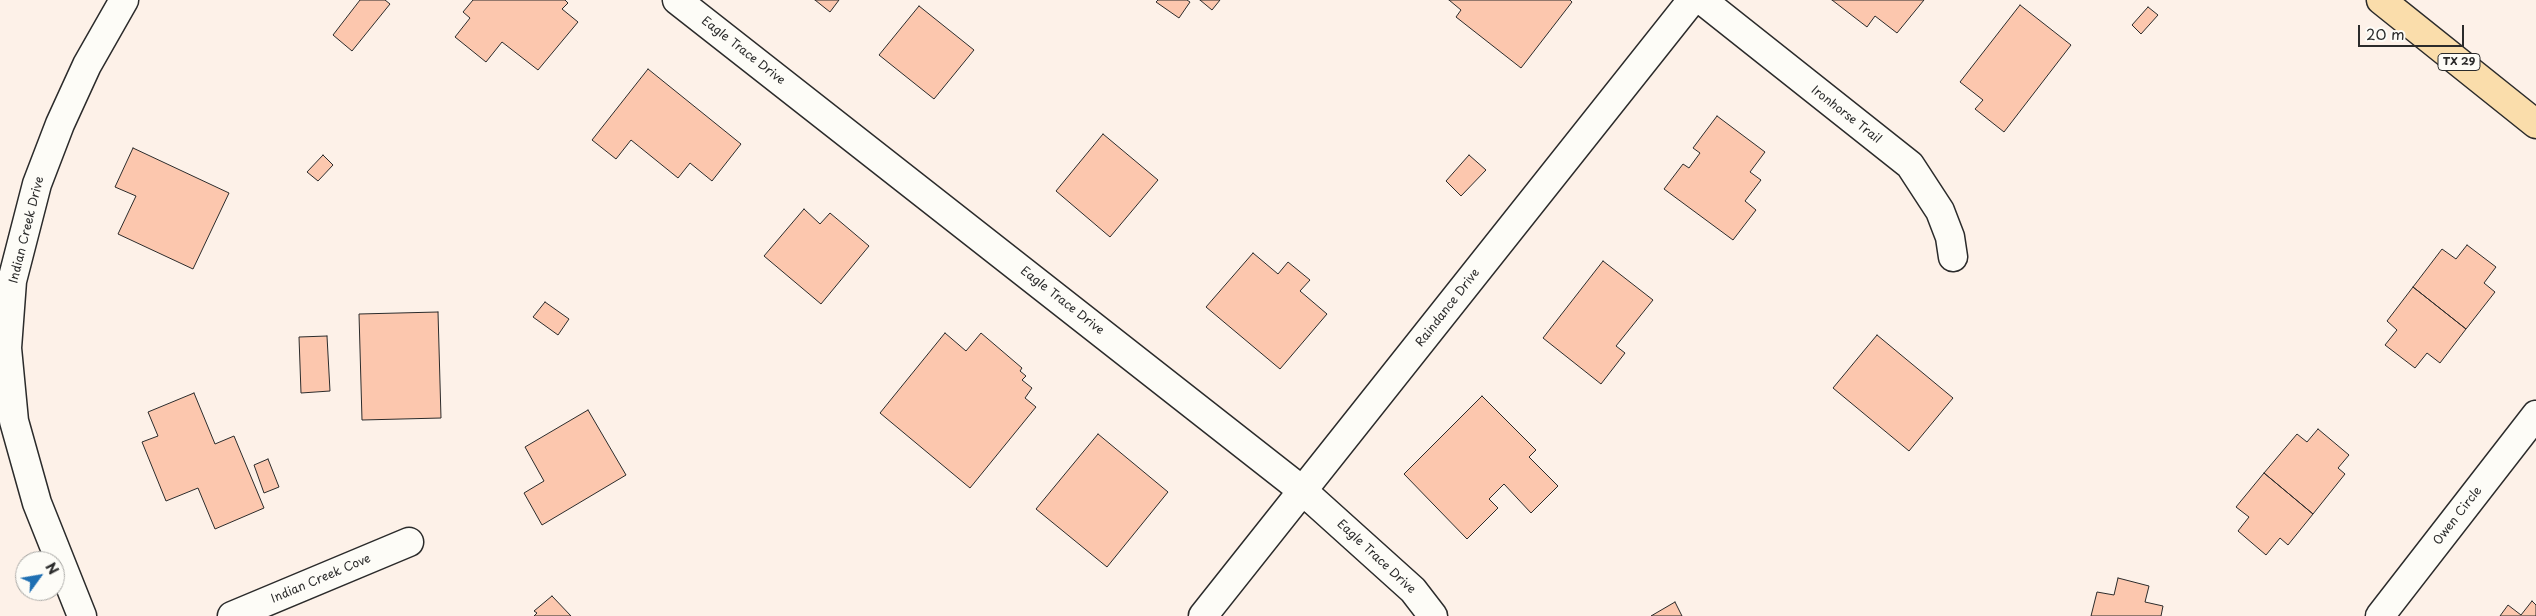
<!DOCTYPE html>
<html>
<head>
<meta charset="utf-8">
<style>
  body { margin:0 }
  #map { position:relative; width:2536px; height:616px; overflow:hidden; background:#fdf1e8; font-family:"Playpen Sans",sans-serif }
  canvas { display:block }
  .north { position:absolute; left:15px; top:551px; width:50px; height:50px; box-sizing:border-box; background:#fdfcf7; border:1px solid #a9a8a5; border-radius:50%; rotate:58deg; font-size:14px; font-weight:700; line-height:20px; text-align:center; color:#2b2b2b }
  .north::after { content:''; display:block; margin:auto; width:18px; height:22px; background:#1f6fb2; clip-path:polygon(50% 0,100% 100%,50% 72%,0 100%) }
  .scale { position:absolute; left:2358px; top:25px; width:106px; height:22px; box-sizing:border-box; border:2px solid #2b2b2b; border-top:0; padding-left:6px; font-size:15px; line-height:18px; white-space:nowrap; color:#2b2b2b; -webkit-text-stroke:4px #fdfcf7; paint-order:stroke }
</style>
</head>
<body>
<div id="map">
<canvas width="2536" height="616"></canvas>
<div class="north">N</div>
<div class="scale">20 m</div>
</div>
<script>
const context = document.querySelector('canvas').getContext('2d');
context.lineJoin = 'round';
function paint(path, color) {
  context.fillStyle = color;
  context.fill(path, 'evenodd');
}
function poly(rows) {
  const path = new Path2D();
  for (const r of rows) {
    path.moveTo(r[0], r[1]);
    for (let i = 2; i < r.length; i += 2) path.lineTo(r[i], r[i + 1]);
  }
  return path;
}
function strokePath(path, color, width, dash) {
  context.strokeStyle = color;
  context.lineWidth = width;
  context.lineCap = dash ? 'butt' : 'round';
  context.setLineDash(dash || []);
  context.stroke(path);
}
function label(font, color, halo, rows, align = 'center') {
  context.font = font + ' "Playpen Sans",sans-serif';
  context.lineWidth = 4;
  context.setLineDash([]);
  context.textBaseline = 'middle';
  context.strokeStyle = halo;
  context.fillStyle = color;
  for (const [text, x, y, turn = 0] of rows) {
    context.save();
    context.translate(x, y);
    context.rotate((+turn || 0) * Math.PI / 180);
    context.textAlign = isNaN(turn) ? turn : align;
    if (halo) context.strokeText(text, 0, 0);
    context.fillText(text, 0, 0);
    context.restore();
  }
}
const building = poly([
  [360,0,385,0,390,4,352,51,333,35,360,0],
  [473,0,565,0,568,3,562,9,578,22,538,70,502,42,486,62,455,37,470,18,463,12,473,0],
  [815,0,839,0,830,12,815,0],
  [1158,0,1187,0,1190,2,1179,18,1156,2,1158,0],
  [1200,0,1220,0,1212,10,1200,0],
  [1449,0,1570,0,1572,2,1521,68,1456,17,1461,10,1449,0],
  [1832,0,1924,0,1897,33,1875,16,1867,27,1832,0],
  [2020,5,2071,45,2004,132,1975,109,1983,100,1960,82,2020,5],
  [919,6,974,50,934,99,879,55,919,6],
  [2148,7,2158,15,2141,34,2132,25,2148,7],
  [648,69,741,144,712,181,690,163,678,178,631,140,616,159,592,140,648,69],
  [1717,116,1765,152,1750,172,1761,180,1745,201,1756,210,1733,240,1664,189,1683,164,1689,168,1700,153,1693,148,1717,116],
  [1103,134,1158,180,1110,237,1056,191,1103,134],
  [133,148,229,193,193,269,118,234,136,196,115,187,133,148],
  [323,155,333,165,318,181,307,172,323,155],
  [1469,155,1486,170,1461,196,1446,181,1469,155],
  [804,209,820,224,830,213,869,246,821,304,764,256,804,209],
  [2467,245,2496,267,2484,283,2495,292,2466,329,2413,287,2442,249,2456,259,2467,245],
  [1253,253,1278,274,1288,262,1310,280,1300,291,1327,314,1280,369,1206,307,1253,253],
  [1603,261,1653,300,1616,346,1625,353,1601,384,1543,338,1603,261],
  [2413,287,2466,329,2440,363,2427,353,2415,368,2385,345,2397,330,2387,321,2413,287],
  [545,302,569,319,558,335,533,317,545,302],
  [438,312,441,418,362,420,359,314,438,312],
  [945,333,966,351,981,333,1022,368,1020,371,1026,376,1022,380,1032,388,1025,398,1036,407,970,488,880,413,945,333],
  [1877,335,1953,398,1909,451,1833,388,1877,335],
  [327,336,330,391,301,393,299,337,327,336],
  [194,393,215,444,234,436,264,508,215,529,198,488,166,501,142,442,158,436,148,412,194,393],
  [1482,396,1536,450,1529,457,1558,486,1531,513,1504,484,1489,499,1498,508,1467,539,1404,474,1482,396],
  [588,410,626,475,542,525,524,493,544,481,525,447,588,410],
  [2318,429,2349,455,2338,468,2345,474,2313,514,2264,473,2297,434,2307,442,2318,429],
  [1098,434,1168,492,1107,567,1036,509,1098,434],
  [268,459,279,487,264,493,254,465,268,459],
  [2264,473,2313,514,2288,545,2280,538,2266,555,2238,531,2249,517,2236,507,2264,473],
  [2118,578,2149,586,2145,602,2163,606,2161,616,2091,616,2097,592,2114,595,2118,578],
  [552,596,571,616,534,616,537,613,534,611,552,596],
  [2532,601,2536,605,2536,616,2500,616,2508,605,2521,615,2532,601],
  [1675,602,1682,616,1651,616,1675,602]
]);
const minor = poly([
  [677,0,1303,491,1413,590,1433,616],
  [1702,0,1910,165,1940,211,1950,237,1953,257],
  [82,616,37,503,14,421,7,348,12,281,37,184,60,124,87,65,124,0],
  [232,616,409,542],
  [1203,616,1692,0],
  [2380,616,2536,415]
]);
const primary = poly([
  [2381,0,2536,124]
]);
const shields = [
  [2459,62,42]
];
const shieldNames = [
  ["TX 29",2459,62]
];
const streetNames = [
  ["Eagle Trace Drive",743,51,38],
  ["Ironhorse Trail",1846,115,38],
  ["Indian Creek Drive",27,230,-76],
  ["Eagle Trace Drive",1062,301,38],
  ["Raindance Drive",1448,308,-52],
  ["Owen Circle",2458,516,-52],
  ["Eagle Trace Drive",1376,557,43],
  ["Indian Creek Cove",321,579,-23]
];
paint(building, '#fcc7ae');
strokePath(building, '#2b2b2b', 1);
strokePath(minor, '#2b2b2b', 31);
strokePath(primary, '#2b2b2b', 31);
strokePath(minor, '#fdfcf7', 28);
strokePath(primary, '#faddab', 28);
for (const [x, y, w] of shields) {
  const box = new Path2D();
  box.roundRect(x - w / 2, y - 8.5, w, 17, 4);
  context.fillStyle = '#fdfcf7';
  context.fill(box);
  strokePath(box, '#2b2b2b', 1);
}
label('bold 11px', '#2b2b2b', null, shieldNames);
label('12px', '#2b2b2b', '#fdfcf7', streetNames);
</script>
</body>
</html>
